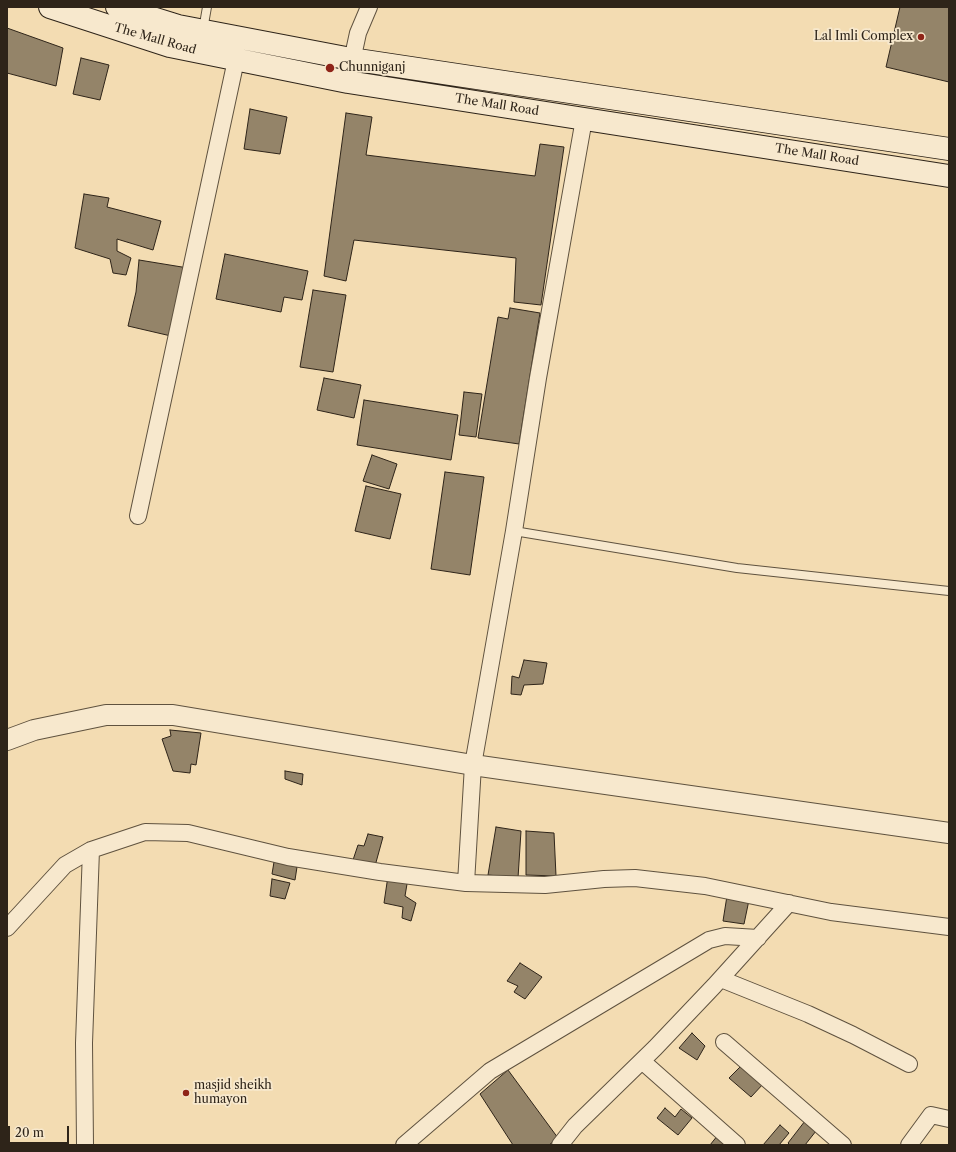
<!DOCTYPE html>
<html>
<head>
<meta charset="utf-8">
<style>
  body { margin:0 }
  #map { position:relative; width:956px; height:1152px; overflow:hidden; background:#f3dcb2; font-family:"Libre Caslon Text",serif }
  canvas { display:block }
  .frame { position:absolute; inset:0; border:8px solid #2e2419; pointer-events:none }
  .scale { position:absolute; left:8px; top:1126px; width:61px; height:18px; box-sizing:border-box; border:2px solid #2e2419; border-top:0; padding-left:5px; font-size:12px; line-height:14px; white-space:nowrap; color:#2e2419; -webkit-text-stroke:3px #f7e8cd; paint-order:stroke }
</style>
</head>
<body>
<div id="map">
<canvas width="956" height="1152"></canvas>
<div class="frame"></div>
<div class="scale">20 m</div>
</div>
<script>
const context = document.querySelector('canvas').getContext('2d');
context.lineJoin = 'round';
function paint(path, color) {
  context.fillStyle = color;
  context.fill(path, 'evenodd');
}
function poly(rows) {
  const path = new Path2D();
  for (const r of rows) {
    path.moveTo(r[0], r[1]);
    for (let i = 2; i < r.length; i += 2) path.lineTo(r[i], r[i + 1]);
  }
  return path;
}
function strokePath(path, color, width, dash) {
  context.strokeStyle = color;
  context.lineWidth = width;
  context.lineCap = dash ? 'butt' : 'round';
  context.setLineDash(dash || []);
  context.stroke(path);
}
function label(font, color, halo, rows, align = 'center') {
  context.font = font + ' "Libre Caslon Text",serif';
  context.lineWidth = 3.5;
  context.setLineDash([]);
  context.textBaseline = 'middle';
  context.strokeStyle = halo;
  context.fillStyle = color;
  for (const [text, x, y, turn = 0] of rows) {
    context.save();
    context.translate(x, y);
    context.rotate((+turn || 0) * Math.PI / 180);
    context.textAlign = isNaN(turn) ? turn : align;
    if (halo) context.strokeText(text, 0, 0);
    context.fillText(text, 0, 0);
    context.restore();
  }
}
const building = poly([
  [900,7,949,7,949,82,886,67,900,7],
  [7,28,63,48,56,86,7,73,7,28],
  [81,58,109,65,100,100,73,94,81,58],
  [250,109,287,117,280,154,244,149,250,109],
  [346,113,372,117,366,155,535,176,540,144,564,147,541,305,514,302,516,258,354,240,346,281,324,276,346,113],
  [84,194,109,198,107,207,161,221,153,250,117,239,117,251,131,258,126,275,113,273,110,259,75,248,84,194],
  [225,254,308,271,302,300,284,297,281,312,216,299,225,254],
  [139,260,188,268,171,336,128,326,136,292,139,260],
  [313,290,346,295,333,372,300,367,313,290],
  [510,308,540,313,519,444,478,438,498,317,508,319,510,308],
  [324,378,361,385,354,418,317,410,324,378],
  [464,392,482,394,476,437,459,435,464,392],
  [364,400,458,415,451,460,357,445,364,400],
  [372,455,397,464,389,489,363,481,372,455],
  [445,472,484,477,470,575,431,569,445,472],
  [366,486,401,494,390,539,355,531,366,486],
  [524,660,547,663,543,684,524,685,521,695,511,694,512,676,519,678,524,660],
  [170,730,201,733,196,765,191,764,190,773,173,771,162,739,171,736,170,730],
  [285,771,303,774,302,785,285,779,285,771],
  [496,827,521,831,518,878,488,875,496,827],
  [526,831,554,833,556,876,526,875,526,831],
  [368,834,383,837,375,866,353,860,358,845,364,846,368,834],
  [274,862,297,867,295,880,272,874,274,862],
  [388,876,408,878,405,896,416,903,411,921,402,918,403,907,384,903,388,876],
  [272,879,290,883,285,899,270,896,272,879],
  [727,896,749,900,744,924,723,921,727,896],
  [520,963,542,977,525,999,514,992,518,986,507,981,520,963],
  [692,1033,705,1046,697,1060,679,1048,692,1033],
  [744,1063,764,1083,751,1097,729,1078,744,1063],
  [508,1070,558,1138,549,1145,513,1145,480,1094,508,1070],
  [665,1108,675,1117,681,1109,692,1118,678,1135,657,1118,665,1108],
  [805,1121,816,1131,805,1145,790,1145,788,1143,805,1121],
  [780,1125,789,1133,779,1145,763,1145,780,1125],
  [718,1135,729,1145,710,1145,718,1135]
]);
const service = poly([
  [203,30,207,7],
  [514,531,737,568,949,591]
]);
const minor = poly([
  [350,70,358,33,369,7],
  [138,516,236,60],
  [466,883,473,765,514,531,538,378,584,119],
  [7,928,65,865,91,850,145,832,188,833,288,857,380,872,466,883,545,885,604,879,635,878,705,886,831,912,949,927],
  [721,979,808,1014,853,1035,909,1064],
  [724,1042,843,1145],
  [642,1061,737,1145],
  [85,1145,84,1043,91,850],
  [404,1145,490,1071,709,940,725,936,758,938],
  [560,1145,575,1126,655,1048,714,986,789,903],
  [909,1145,931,1115,949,1119]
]);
const tertiary = poly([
  [7,740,34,730,106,715,173,715,473,765,949,833]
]);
const secondary = poly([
  [50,7,170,46,348,82,949,176],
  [117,7,178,26,351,59,949,149]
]);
const markers = [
  [921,37,4,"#8f2418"],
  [330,68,5,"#8f2418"],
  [186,1093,4,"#8f2418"]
];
const poiNames = [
  ["Lal Imli Complex",913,37,"right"],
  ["Chunniganj",339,68],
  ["masjid sheikh",194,1086],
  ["humayon",194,1100]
];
const streetNames = [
  ["The Mall Road",155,39,16],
  ["The Mall Road",497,105,9],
  ["The Mall Road",817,155,9]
];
paint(building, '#948469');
strokePath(building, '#2e2419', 1);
strokePath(service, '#5f523f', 10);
strokePath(minor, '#5f523f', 18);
strokePath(tertiary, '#5f523f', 22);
strokePath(secondary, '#2e2419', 24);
strokePath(service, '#f7e8cd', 8);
strokePath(minor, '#f7e8cd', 16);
strokePath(tertiary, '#f7e8cd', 20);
strokePath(secondary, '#f7e8cd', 22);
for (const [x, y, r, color] of markers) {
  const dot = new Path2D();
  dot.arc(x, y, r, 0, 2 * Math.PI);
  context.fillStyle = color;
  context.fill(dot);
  strokePath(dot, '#f7e8cd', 1.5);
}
label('12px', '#2e2419', '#f7e8cd', poiNames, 'left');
label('12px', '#2e2419', '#f7e8cd', streetNames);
</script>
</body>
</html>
